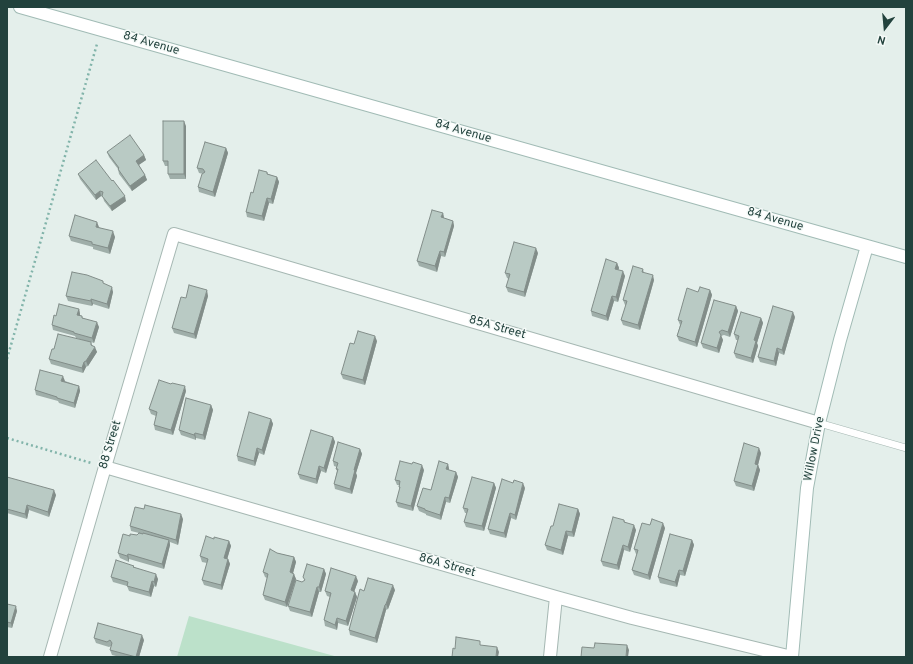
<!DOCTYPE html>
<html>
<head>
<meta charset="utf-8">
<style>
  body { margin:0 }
  #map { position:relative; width:913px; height:664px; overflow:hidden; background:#e4efeb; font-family:Overpass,sans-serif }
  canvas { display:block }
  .frame { position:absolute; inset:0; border:8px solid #22423d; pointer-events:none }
  .north { position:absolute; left:865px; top:8px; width:40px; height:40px; -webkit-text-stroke:3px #f5faf8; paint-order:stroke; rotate:196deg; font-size:11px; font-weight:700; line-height:16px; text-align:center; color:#22423d }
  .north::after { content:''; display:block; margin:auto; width:14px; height:18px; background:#22423d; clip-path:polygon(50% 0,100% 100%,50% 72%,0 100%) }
</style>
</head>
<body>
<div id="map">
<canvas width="913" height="664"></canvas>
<div class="frame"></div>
<div class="north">N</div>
</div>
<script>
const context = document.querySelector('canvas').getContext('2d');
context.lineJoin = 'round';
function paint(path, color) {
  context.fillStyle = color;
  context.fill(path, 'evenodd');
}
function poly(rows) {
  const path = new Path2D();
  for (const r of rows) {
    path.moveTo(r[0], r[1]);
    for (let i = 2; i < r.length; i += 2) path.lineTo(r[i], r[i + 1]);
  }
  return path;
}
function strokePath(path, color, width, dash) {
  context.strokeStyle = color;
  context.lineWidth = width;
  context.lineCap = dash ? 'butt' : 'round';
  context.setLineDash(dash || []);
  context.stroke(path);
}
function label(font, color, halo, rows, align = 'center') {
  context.font = font + ' Overpass,sans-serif';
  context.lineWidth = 3;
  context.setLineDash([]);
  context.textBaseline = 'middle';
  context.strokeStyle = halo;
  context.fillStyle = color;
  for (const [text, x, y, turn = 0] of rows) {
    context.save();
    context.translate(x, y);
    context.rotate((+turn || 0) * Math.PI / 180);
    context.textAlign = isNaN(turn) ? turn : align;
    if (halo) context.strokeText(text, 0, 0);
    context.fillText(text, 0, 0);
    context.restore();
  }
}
const green = poly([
  [189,616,338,657,177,657]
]);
const path = poly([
  [7,359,97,44],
  [7,438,91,463]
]);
const lane = poly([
  [819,423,906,448]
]);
const street = poly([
  [105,467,556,597,632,618,792,657],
  [50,657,105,467,174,234,819,423],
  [550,657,556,597]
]);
const secondary = poly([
  [20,7,906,257],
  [792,657,807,488,819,423,840,340,867,246]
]);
const wall = poly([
  [186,126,186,179,170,179,168,174,168,166,165,166,163,161],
  [226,148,228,153,215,197,199,192,198,187,203,174,199,173,197,168],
  [107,152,144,155,146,160,139,165,145,175,147,180,132,191,119,174,118,169,109,157],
  [267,172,268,174,277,177,279,182,273,204,269,203,264,221,247,217,246,212,253,193],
  [78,174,126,201,112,211,104,201,103,197,101,196,96,200,80,179],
  [443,213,444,218,453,221,454,226,445,257,441,256,437,272,419,266,417,261],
  [99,227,115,237,110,254,93,249,93,247,71,241,69,236],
  [538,253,525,297,508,292,506,287,509,279,507,278,505,273],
  [617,263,619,268,618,270,625,276,618,302,614,301,608,321,592,316,591,311],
  [643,269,644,273,654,280,640,330,623,325,621,320,626,305,625,305,623,300],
  [103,281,103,283,113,292,109,309,93,304,92,306,68,301,66,296],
  [710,290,712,295,697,347,679,341,677,336,680,325,678,320],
  [208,296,196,339,174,333,172,328,186,298],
  [736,306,738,311,730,337,724,335,721,336,723,340,719,353,703,348,701,343],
  [79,309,80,314,80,315,83,318,99,327,94,343,91,342,92,345,97,352,88,366,86,367,83,373,51,364,49,359,54,349,85,341,76,338,75,336,53,330,52,325,56,316],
  [795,317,784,355,779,353,776,366,760,362,758,357],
  [761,318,763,323,757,343,758,346,753,363,736,358,734,353,738,340,736,340,734,334],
  [377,341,365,385,343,379,341,374,354,344],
  [65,381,79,386,80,391,75,408,59,403,58,401,36,395,35,390],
  [186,391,173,435,155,430,154,425,156,416,151,414,149,409],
  [211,405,213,410,205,440,196,438,196,440,181,435,179,430],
  [271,419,273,424,264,455,259,453,255,466,238,461,237,456],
  [333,437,335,442,326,473,321,471,317,484,300,479,298,474],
  [360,449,362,454,356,473,357,476,352,494,335,489,334,484,337,471,336,469,337,467,334,466,333,461],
  [761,453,758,465,760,470,754,491,736,486,734,481],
  [448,464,449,469,449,470,456,472,458,477,450,503,446,502,441,520,426,515,426,514,419,511,417,506,431,490],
  [424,470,413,511,398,507,396,502,400,489,399,487,399,485,397,485,395,480],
  [7,477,56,495,49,517,29,510,27,519,7,513],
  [494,483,496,488,484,531,466,527,464,522,467,513,465,513,463,508],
  [525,488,516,520,511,518,506,538,490,534,488,529],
  [578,509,580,514,574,537,568,536,563,555,547,550,545,545,553,526],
  [183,519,178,545,170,542,170,545,164,569,129,559,129,562,120,558,118,553,130,536,137,535,139,533,131,531,130,526],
  [624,520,625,522,636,530,630,552,624,550,619,570,603,566,601,561],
  [650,525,665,528,650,580,634,575,632,570,637,554,636,554,634,549],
  [214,539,229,541,231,546,227,559,228,559,230,564,222,590,204,585,202,580,207,563,202,562,200,556],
  [692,540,694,545,685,576,680,575,677,587,660,583,658,577],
  [277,553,294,557,296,562,293,573,296,579,287,607,265,600,263,595,267,578,265,577,263,572],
  [134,566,134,567,158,579,156,587,154,586,151,597,129,591,127,586,113,582,111,577],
  [324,569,326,574,321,592,319,592,312,617,290,611,288,606,302,582,305,580,303,577],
  [358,581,354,592,355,592,357,597,348,626,338,623,337,630,325,626,324,620,330,597,327,596,325,591],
  [395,590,388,609,386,610,377,643,350,635,349,630,364,591],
  [7,604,17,611,12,628,7,627],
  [94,638,144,640,139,657,120,657,112,655,110,650,111,646,109,647,96,643]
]);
const shadedWall = poly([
  [184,121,186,126,186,179,184,174],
  [226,148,228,153,215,197,213,192],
  [144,155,146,160,137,166,136,161],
  [145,175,147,180,132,191,130,186],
  [277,177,279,182,273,204,271,199],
  [100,191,101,196,96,200,95,195],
  [125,196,126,201,112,211,110,206],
  [267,198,269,203,264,221,262,216],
  [443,213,444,218,443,222,441,217],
  [453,221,454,226,445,257,444,252],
  [97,222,99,227,98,232,96,227],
  [113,231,115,237,110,254,108,248],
  [536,248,538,253,525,297,524,292],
  [440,251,441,256,437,272,435,266],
  [617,263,619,268,617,274,615,269],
  [623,271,625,276,618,302,616,297],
  [653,275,654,280,640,330,638,325],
  [112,287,113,292,109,309,107,304],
  [207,290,208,296,196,339,194,334],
  [710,290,712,295,697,347,695,342],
  [612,296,614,301,608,321,606,316],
  [91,299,93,304,92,306,91,301],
  [736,306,738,311,730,337,728,332],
  [79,309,80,314,79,320,77,315],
  [793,312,795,317,784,355,782,350],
  [761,318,763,323,757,343,758,346,753,363,751,358,754,340],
  [97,322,99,327,94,343,92,338],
  [721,335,723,340,719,353,717,348],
  [375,336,377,341,365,385,363,380],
  [95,347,97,352,88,366,86,361],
  [777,348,779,353,776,366,774,361],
  [84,362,86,367,83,373,82,368],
  [63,376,65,381,63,386,61,381],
  [79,386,80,391,75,408,74,403],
  [185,386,186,391,173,435,171,430],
  [211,405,213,410,205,440,203,435],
  [271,419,273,424,264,455,262,450],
  [195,433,196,438,196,440,194,435],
  [333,437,335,442,326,473,324,468],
  [257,448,259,453,255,466,254,461],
  [759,448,761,453,757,469,755,464],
  [360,449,362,454,356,473,357,476,352,494,350,489,354,470],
  [448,464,449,469,448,474,446,469],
  [422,465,424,470,413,511,411,506],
  [758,465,760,470,754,491,752,486],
  [319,466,321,471,317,484,316,479],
  [456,472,458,477,450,503,449,498],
  [494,483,496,488,484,531,482,526],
  [523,483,525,488,516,520,515,515],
  [54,490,56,495,49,517,48,512],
  [445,497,446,502,441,520,440,515],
  [27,505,29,510,27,519,25,514],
  [578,509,580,514,574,537,572,532],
  [510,513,511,518,506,538,504,533],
  [181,514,183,519,178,545,176,540],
  [663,523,665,528,650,580,648,575],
  [634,525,636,530,630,552,628,547],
  [566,531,568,536,563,555,561,550],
  [169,540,170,545,164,569,162,564],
  [692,540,694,545,685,576,683,571],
  [229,541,231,546,226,563,224,558],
  [623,545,624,550,619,570,617,565],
  [128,554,129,559,129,562,127,556],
  [294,557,296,562,292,577,290,572],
  [228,559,230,564,222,590,221,585],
  [324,569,326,574,321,592,319,587],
  [679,570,680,575,677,587,675,582],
  [156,574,158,579,156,587,154,582],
  [294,574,296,579,287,607,285,602],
  [356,576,358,581,353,595,351,590],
  [152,581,154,586,151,597,149,592],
  [393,585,395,590,388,609,386,604],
  [317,587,319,592,312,617,310,612],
  [355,592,357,597,348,626,346,621],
  [385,605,386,610,377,643,375,638],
  [16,606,17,611,12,628,11,623],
  [337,618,338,623,337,630,335,625],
  [142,635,144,640,139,657,136,657],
  [627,645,629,650,628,657,626,657],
  [497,647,499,652,498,657,496,657]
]);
const building = poly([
  [163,121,184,121,184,174,168,174,168,161,163,161,163,121],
  [130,135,144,155,136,161,145,175,130,186,118,169,119,168,107,152,130,135],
  [205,142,226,148,213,192,198,187,202,174,205,172,203,169,197,168,205,142],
  [96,160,112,181,113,180,125,196,110,206,102,196,103,192,100,191,95,195,78,174,96,160],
  [259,170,267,172,267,174,277,177,271,199,267,198,262,216,246,212,251,192,253,193,259,170],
  [432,210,443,213,441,217,453,221,444,252,440,251,435,266,417,261,432,210],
  [75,215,97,222,96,227,113,231,108,248,92,244,92,242,69,236,75,215],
  [514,242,536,248,524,292,506,287,510,274,505,273,514,242],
  [606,259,617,263,615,269,623,271,616,297,612,296,606,316,591,311,606,259],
  [633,266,643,269,642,272,653,275,638,325,621,320,627,301,623,300,633,266],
  [72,272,87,275,103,281,103,283,112,287,107,304,91,299,91,301,66,296,72,272],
  [189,285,207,290,194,334,172,328,181,297,186,298,189,285],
  [700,287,710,290,695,342,677,336,682,321,678,320,687,288,698,292,700,287],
  [714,300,736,306,728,332,722,330,719,332,721,335,717,348,701,343,714,300],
  [59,304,79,309,77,315,82,316,82,318,97,322,92,338,74,333,74,332,52,325,54,315,56,316,59,304],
  [773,306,793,312,782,350,777,348,774,361,758,357,773,306],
  [741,312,761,318,754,340,756,341,751,358,734,353,739,336,734,334,741,312],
  [358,331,375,336,363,380,341,374,350,343,354,344,358,331],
  [58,334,91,342,91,345,95,347,86,361,84,362,82,368,49,359,52,349,54,349,58,334],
  [40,370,63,376,61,381,79,386,74,403,57,398,57,397,35,390,40,370],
  [159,380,171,384,172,383,185,386,171,430,154,425,157,412,149,409,159,380],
  [186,398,211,405,203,435,195,433,194,435,179,430,186,398],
  [249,412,271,419,262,450,257,448,254,461,237,456,249,412],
  [311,430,333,437,324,468,319,466,316,479,298,474,311,430],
  [338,442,360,449,354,470,355,470,350,489,334,484,338,469,336,469,338,463,333,461,338,442],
  [744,443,759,448,755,464,758,465,752,486,734,481,744,443],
  [400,461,412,464,413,462,422,465,411,506,396,502,400,487,399,487,400,481,395,480,400,461],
  [439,461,448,464,446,469,456,472,449,498,445,497,440,515,425,510,425,509,417,506,423,488,431,490,439,461],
  [7,477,54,490,48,512,27,505,25,514,7,509,7,477],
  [472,477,494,483,482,526,464,522,468,509,463,508,472,477],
  [502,479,513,483,514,480,523,483,515,515,510,513,504,533,488,529,502,479],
  [559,504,578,509,572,532,566,531,561,550,545,545,551,526,553,526,559,504],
  [145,505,181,514,176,540,130,526,135,507,144,509,145,505],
  [613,517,624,520,624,522,634,525,628,547,623,545,617,565,601,561,613,517],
  [652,519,663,523,648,575,632,570,638,550,634,549,642,523,650,525,652,519],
  [139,533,143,534,143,533,169,540,162,564,128,554,127,556,118,553,123,534,130,536,130,534,137,535,139,533],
  [670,534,692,540,683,571,679,570,675,582,658,577,670,534],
  [206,536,214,539,214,537,229,541,224,558,228,559,221,585,202,580,208,559,200,556,206,536],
  [270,549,277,553,294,557,290,572,294,574,285,602,263,595,268,574,263,572,270,549],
  [116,560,134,566,133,567,156,574,154,582,152,581,149,592,127,586,128,582,111,577,116,560],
  [307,564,324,569,319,587,317,587,310,612,288,606,296,580,302,582,305,580,303,577,307,564],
  [331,568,356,576,351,590,355,592,346,621,337,618,335,625,324,620,331,593,325,591,331,568],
  [368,578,393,585,386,604,385,605,375,638,349,630,360,589,364,591,368,578],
  [7,604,16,606,11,623,7,622,7,604],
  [98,623,142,635,136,657,110,650,112,643,110,640,107,642,94,638,98,623],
  [456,637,480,641,480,645,497,647,496,657,452,657,453,648,455,649,456,637],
  [595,643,627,645,626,657,581,657,582,647,594,648,595,643]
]);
const streetNames = [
  ["84 Avenue",151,44,16],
  ["84 Avenue",463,132,16],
  ["84 Avenue",775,220,16],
  ["85A Street",497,328,16],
  ["88 Street",111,445,-73],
  ["Willow Drive",815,449,-79],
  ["86A Street",447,566,16]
];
paint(green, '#bce1ca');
strokePath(lane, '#a6b8b3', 8);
strokePath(street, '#a6b8b3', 14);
strokePath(secondary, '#a1bbb5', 14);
strokePath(path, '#82b4aa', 2.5, [2, 3]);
strokePath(lane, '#fff', 7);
strokePath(street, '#fff', 12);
strokePath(secondary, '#fff', 12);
paint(wall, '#9faea9');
paint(shadedWall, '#828d89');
paint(building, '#b9cac4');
strokePath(building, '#828d89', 1);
label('12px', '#22423d', '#f5faf8', streetNames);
</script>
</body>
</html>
